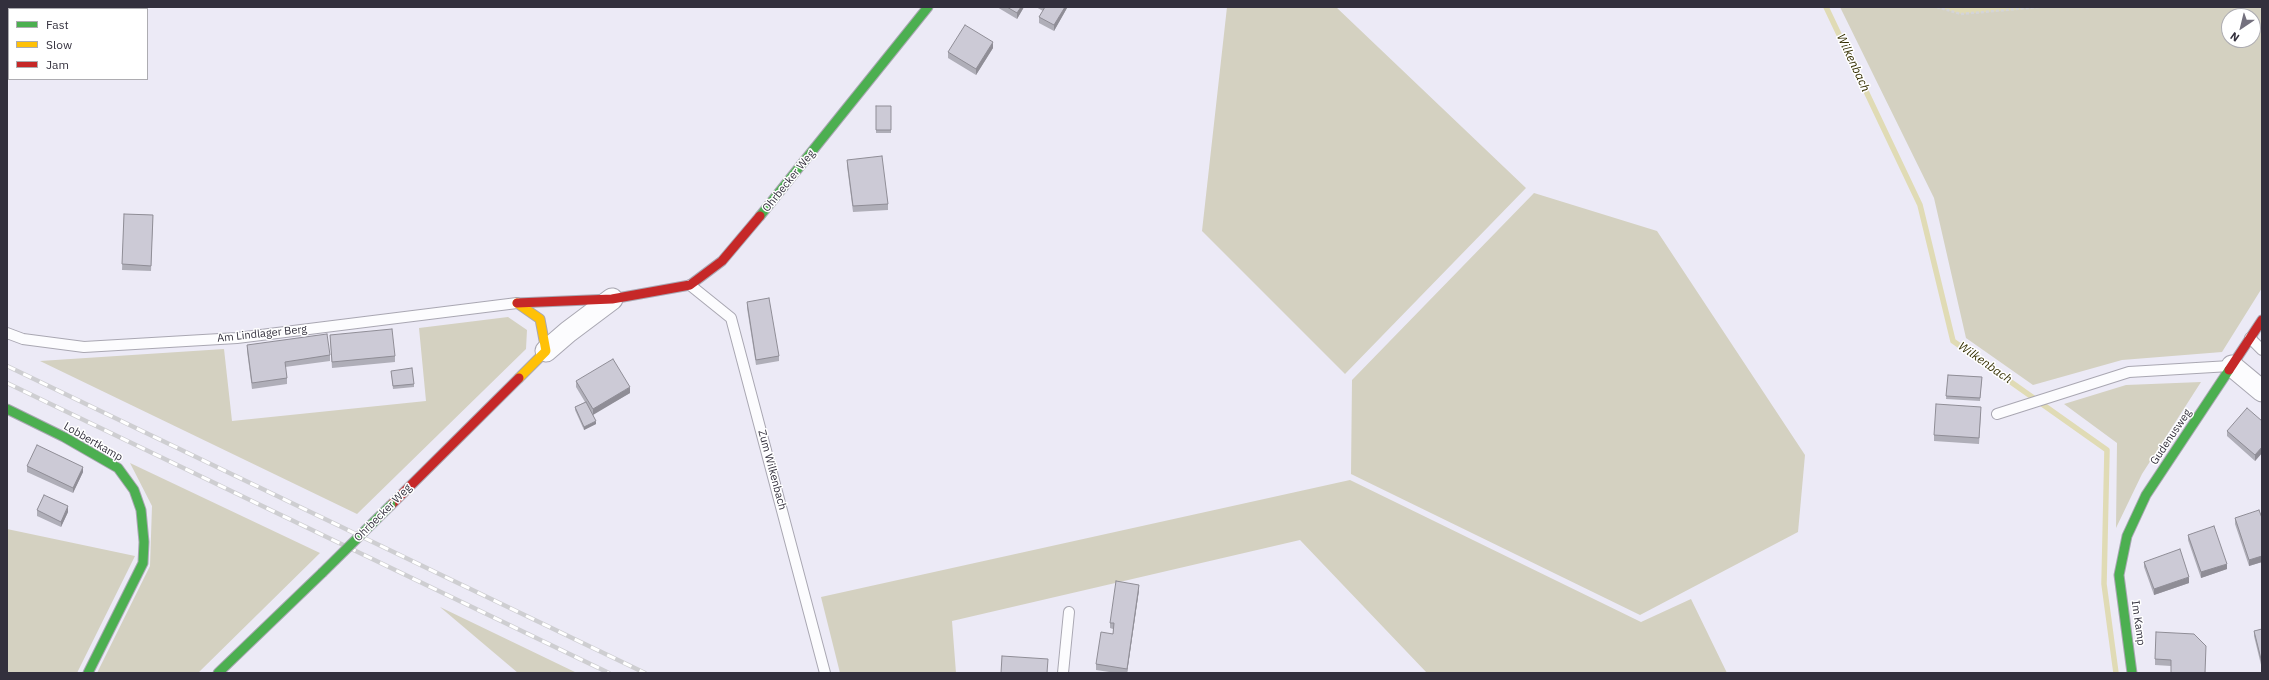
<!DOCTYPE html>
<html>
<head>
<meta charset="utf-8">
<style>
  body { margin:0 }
  #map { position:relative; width:2269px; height:680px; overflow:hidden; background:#eceaf6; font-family:"IBM Plex Sans",sans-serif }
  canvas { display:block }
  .frame { position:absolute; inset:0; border:8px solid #33303d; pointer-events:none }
  .legend { position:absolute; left:8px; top:8px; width:140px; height:72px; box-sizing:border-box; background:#fff; border:1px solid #adacb1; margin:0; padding:5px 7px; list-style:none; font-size:12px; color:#33303d }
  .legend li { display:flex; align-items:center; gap:8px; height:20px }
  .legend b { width:20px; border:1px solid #adacb1 }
  .north { position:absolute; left:2221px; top:8px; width:40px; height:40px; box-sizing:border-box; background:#fff; border:1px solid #adacb1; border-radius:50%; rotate:215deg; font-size:11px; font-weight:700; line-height:16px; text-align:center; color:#33303d }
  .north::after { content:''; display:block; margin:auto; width:14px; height:18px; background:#74717e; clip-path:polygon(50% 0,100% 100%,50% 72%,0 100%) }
</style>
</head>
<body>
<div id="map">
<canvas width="2269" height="680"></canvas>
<div class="frame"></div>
<ul class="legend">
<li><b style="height:5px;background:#4caf50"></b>Fast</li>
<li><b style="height:5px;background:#ffc107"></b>Slow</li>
<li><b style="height:5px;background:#c62828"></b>Jam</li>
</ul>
<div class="north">N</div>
</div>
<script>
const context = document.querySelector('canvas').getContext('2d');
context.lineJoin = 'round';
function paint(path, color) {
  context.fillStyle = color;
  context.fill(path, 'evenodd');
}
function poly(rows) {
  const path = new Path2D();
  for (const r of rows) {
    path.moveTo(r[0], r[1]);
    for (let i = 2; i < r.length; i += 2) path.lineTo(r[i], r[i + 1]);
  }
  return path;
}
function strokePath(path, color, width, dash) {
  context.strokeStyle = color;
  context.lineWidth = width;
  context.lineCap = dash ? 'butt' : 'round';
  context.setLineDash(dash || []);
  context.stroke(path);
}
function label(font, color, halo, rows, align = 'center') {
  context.font = font + ' "IBM Plex Sans",sans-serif';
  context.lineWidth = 3;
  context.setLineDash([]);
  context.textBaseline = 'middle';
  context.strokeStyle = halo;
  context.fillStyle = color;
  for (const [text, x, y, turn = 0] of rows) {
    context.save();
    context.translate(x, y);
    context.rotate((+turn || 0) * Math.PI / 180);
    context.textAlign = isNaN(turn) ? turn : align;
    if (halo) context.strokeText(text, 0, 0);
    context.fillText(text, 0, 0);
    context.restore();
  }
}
const green = poly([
  [1227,7,1336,7,1526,188,1345,374,1202,231],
  [1840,7,2262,7,2262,288,2222,352,2122,360,2033,385,1966,338,1934,198],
  [2229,16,2253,16,2253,40,2229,40],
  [1534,193,1657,231,1805,455,1798,532,1640,615,1351,474,1352,380],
  [508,317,527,330,526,349,357,514,40,361,224,349,232,421,426,401,419,328],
  [2201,382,2142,474,2116,528,2117,443,2064,404,2126,385],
  [130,463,320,553,198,673,97,673,150,566,152,506],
  [1350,480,1641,622,1691,599,1727,673,1427,673,1300,540,952,621,956,673,840,673,821,597],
  [7,529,135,556,77,673,7,673],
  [440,607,577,673,518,673]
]);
const stream = poly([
  [1826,7,1920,205,1953,341,2107,450,2104,584,2116,673],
  [1947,7,1961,11,2021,7]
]);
const path = poly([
  [1937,7,1961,14,2039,7]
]);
const lane = poly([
  [690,285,731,318,825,673],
  [7,333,23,339,84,347,237,338,517,303],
  [2250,338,2262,350],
  [1997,414,2129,372,2230,366],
  [1063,673,1069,612]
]);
const street = poly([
  [546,351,568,332,612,299],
  [2232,366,2262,391]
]);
const fast = poly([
  [760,216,928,7],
  [7,409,64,437,118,468,134,490,141,510,144,542,143,563,88,673],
  [218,673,322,573],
  [2132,673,2119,575,2127,536,2146,495,2229,370]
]);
const slow = poly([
  [517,303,540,319,546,351,519,378]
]);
const jam = poly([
  [517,303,612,299,690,285,722,261,760,216],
  [2229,370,2262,320],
  [391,505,519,378]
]);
const rail = poly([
  [7,366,645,673],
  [7,383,609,673]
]);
const fastBridge = poly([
  [322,573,391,505]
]);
const wall = poly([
  [997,7,1024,7,1017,19],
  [1036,7,1067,7,1067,8,1054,31,1039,23,1039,17,1043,11],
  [993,48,976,75,948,58,948,52],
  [876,106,891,106,891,133,876,133],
  [847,160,888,204,888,210,853,212,847,166],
  [124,214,153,215,151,271,122,270],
  [747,302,779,356,779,361,756,365,747,308],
  [330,335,395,356,395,362,332,368],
  [247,345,330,355,330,361,285,367,287,378,287,384,252,389,247,351],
  [391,371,414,384,414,387,393,389],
  [1948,375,1982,377,1980,401,1946,399],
  [576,381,630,393,593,414,596,424,584,430,575,410,575,407,585,402,576,387],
  [1981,412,1979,444,1934,441,1934,435],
  [2262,421,2262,453,2255,461,2227,436,2227,431],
  [27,466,83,472,73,493,27,472],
  [37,510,68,512,61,527,37,516],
  [2235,518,2262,518,2262,562,2249,566,2235,524],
  [2188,535,2227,569,2201,578,2188,540],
  [2144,562,2189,583,2154,595,2144,567],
  [1139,590,1127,673,1116,673,1096,670,1096,664,1113,634,1113,629,1110,628,1110,623],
  [2262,629,2262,669,2254,636,2254,631],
  [2194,634,2171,666,2155,665,2155,659]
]);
const shadedWall = poly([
  [1021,7,1024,7,1017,19,1017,13],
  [1065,7,1067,7,1067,8,1054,31,1054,25],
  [993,42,993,48,976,75,976,69],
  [630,387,630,393,593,415,593,409],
  [596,421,596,424,584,430,584,427],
  [2262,447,2262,453,2255,461,2255,455],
  [83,467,83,472,73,493,73,488],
  [68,506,68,512,61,527,61,522],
  [2262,556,2262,562,2249,566,2249,560],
  [2227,564,2227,569,2201,578,2201,572],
  [2189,577,2189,583,2154,595,2154,589],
  [1139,585,1139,590,1127,673,1127,669]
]);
const building = poly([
  [1007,7,1021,7,1017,13,1007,7],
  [1045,7,1065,7,1054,25,1039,17,1045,7],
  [965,25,993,42,976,69,948,52,965,25],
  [876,106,891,106,891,130,876,130,876,106],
  [882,156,888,204,853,206,847,160,882,156],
  [124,214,153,215,151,266,122,264,124,214],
  [769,298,779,356,756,360,747,302,769,298],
  [392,329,395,356,332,362,330,335,392,329],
  [327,334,330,355,285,362,287,378,252,383,247,345,327,334],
  [613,359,630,387,593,409,576,381,613,359],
  [412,368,414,384,393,386,391,371,412,368],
  [1948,375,1982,377,1980,398,1946,396,1948,375],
  [586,402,596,421,584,427,575,407,586,402],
  [1936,404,1981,407,1979,438,1934,435,1936,404],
  [2247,408,2262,421,2262,447,2255,455,2227,431,2247,408],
  [37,445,83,467,73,488,27,466,37,445],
  [44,495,68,506,61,522,37,510,44,495],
  [2259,510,2262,518,2262,556,2249,560,2235,518,2259,510],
  [2214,526,2227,564,2201,572,2188,535,2214,526],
  [2180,549,2189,577,2154,589,2144,562,2180,549],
  [1116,581,1139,585,1127,669,1096,664,1101,632,1113,634,1114,623,1110,623,1116,581],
  [2262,629,2262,663,2254,631,2262,629],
  [2156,632,2194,634,2206,646,2205,673,2171,673,2171,660,2155,659,2156,632],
  [1002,656,1048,659,1047,673,1001,673,1002,656]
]);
const streetNames = [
  ["Ohrbecker Weg",789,181,-51],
  ["Am Lindlager Berg",262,334,-6],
  ["Gudenusweg",2171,437,-56],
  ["Lobbertkamp",93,442,30],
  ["Zum Wilkenbach",772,470,75],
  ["Ohrbecker Weg",383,513,-45],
  ["Im Kamp",2138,623,82]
];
const waterNames = [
  ["Wilkenbach",1853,63,65],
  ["Wilkenbach",1985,363,35]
];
paint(green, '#d4d1c1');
strokePath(stream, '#e0dbb5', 5.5);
strokePath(lane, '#a9a7b2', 12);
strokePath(street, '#a9a7b2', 23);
strokePath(fast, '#a9a7b2', 11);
strokePath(slow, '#a9a7b2', 11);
strokePath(jam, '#a9a7b2', 11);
strokePath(path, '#d4d4d7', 2.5, [3, 2]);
strokePath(lane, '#fcfcfe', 10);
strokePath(street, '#fcfcfe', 21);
strokePath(fast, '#4caf50', 9);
strokePath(slow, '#ffc107', 9);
strokePath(jam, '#c62828', 9);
strokePath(rail, '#ceced1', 4.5);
strokePath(rail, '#fff', 3, [9]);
strokePath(fastBridge, '#a9a7b2', 11, []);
strokePath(fastBridge, '#4caf50', 9);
paint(wall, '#afaeb8');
paint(shadedWall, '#8f8d96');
paint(building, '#cccad6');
strokePath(building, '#8f8d96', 1);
label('11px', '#33303d', '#fff', streetNames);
label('italic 12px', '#342e00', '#fff', waterNames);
</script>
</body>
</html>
